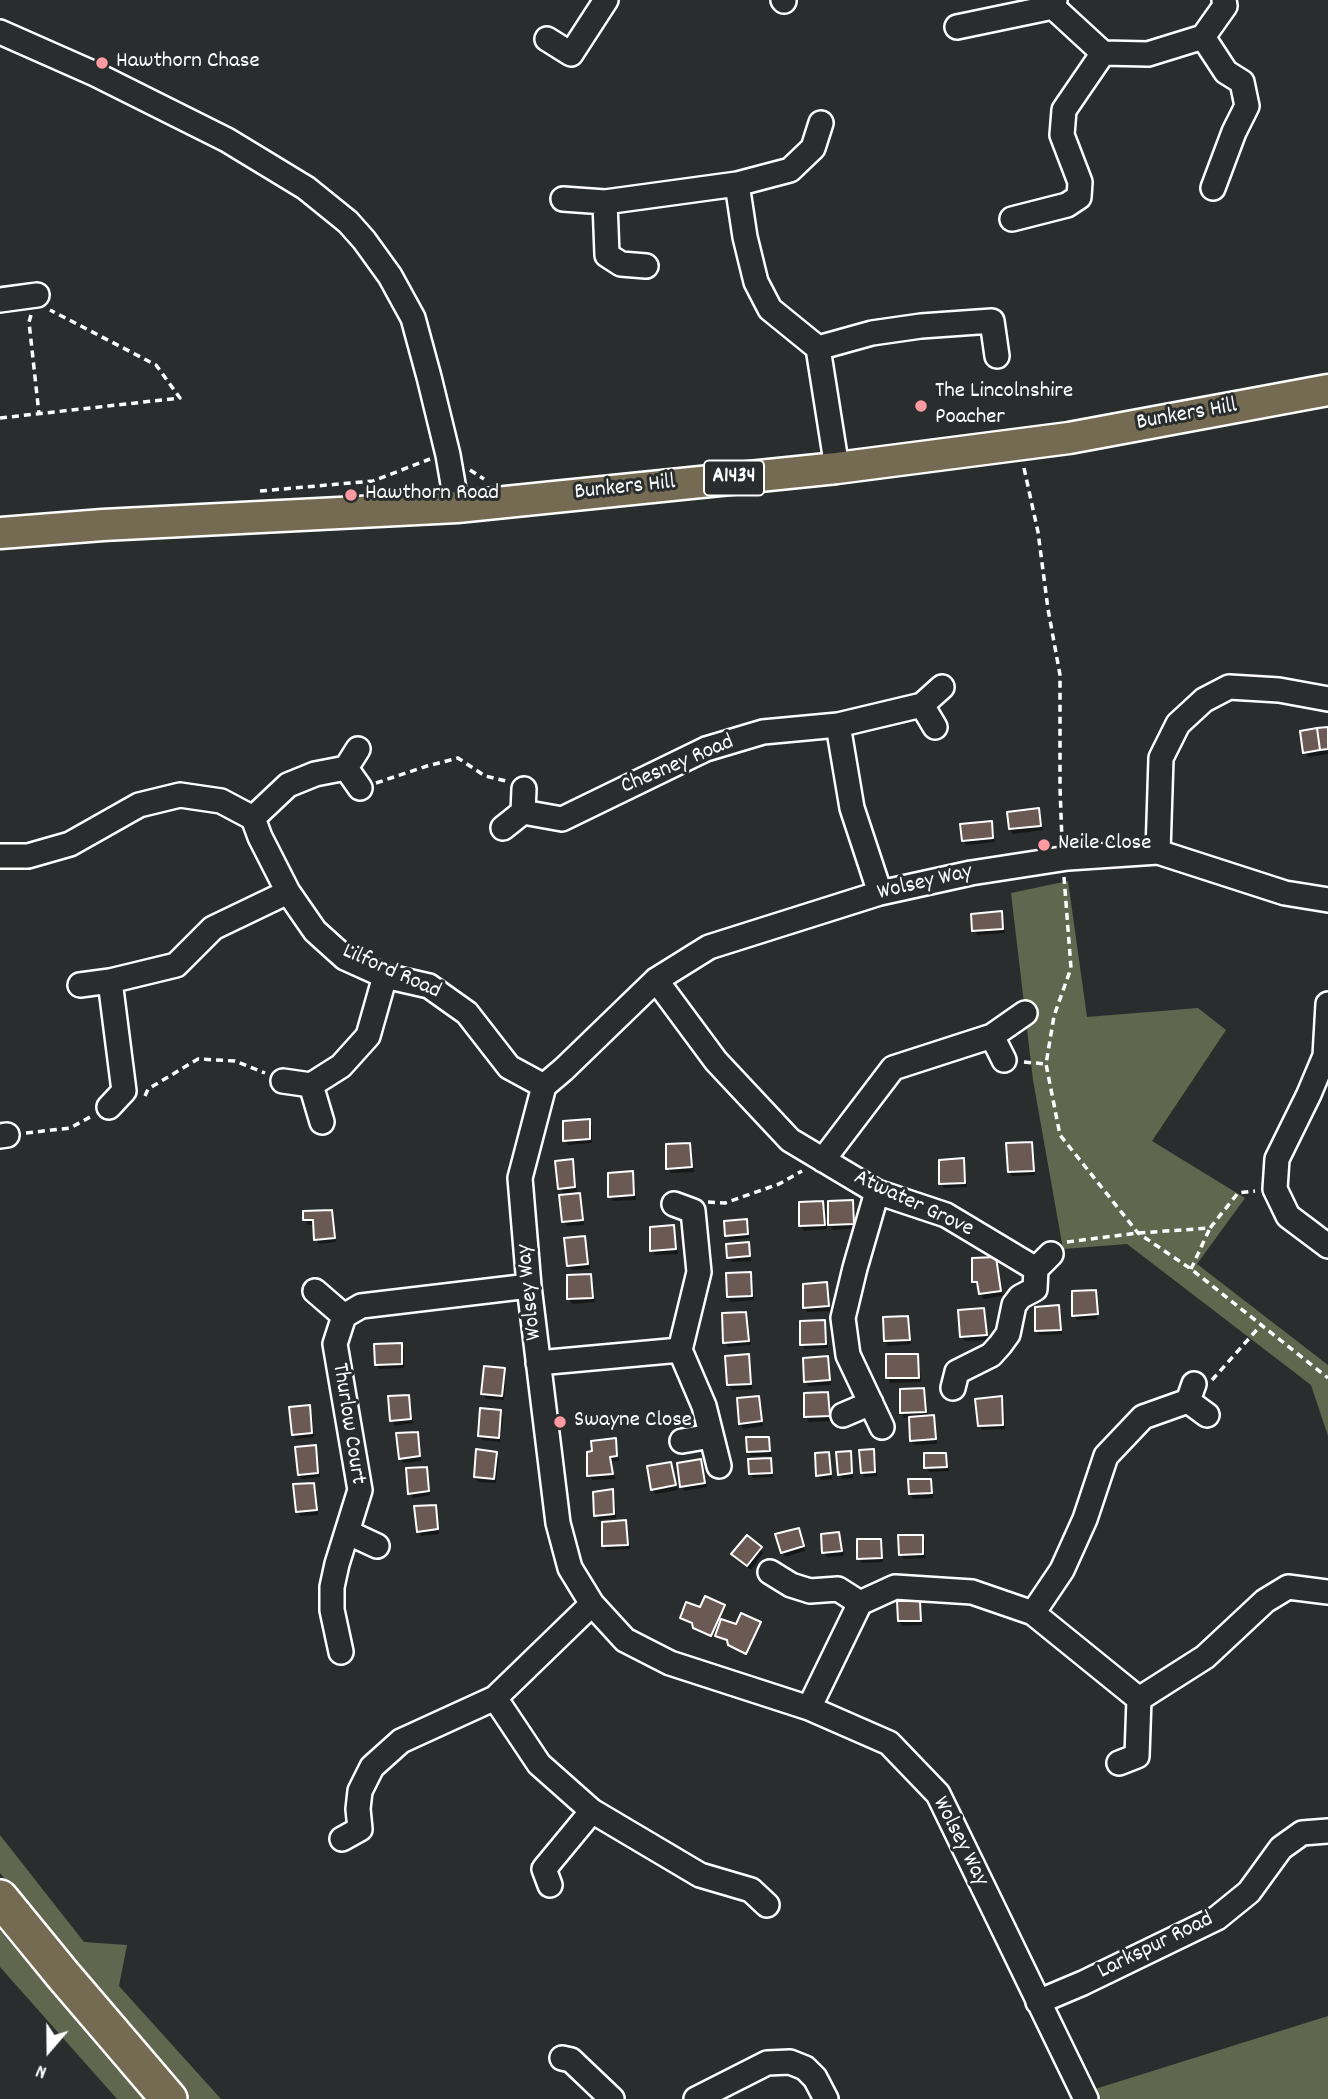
<!DOCTYPE html>
<html>
<head>
<meta charset="utf-8">
<style>
  body { margin:0 }
  #map { position:relative; width:1328px; height:2099px; overflow:hidden; background:#2a2d2e; font-family:Dekko,sans-serif }
  canvas { display:block }
  .north { position:absolute; left:14px; top:2015px; width:70px; height:70px; -webkit-text-stroke:5px #2a2d2e; paint-order:stroke; rotate:200deg; font-size:19px; font-weight:700; line-height:28px; text-align:center; color:#fff }
  .north::after { content:''; display:block; margin:auto; width:24px; height:32px; background:#fff; clip-path:polygon(50% 0,100% 100%,50% 72%,0 100%) }
</style>
</head>
<body>
<div id="map">
<canvas width="1328" height="2099"></canvas>
<div class="north">N</div>
</div>
<script>
const context = document.querySelector('canvas').getContext('2d');
context.lineJoin = 'round';
function paint(path, color) {
  context.fillStyle = color;
  context.fill(path, 'evenodd');
}
function poly(rows) {
  const path = new Path2D();
  for (const r of rows) {
    path.moveTo(r[0], r[1]);
    for (let i = 2; i < r.length; i += 2) path.lineTo(r[i], r[i + 1]);
  }
  return path;
}
function strokePath(path, color, width, dash) {
  context.strokeStyle = color;
  context.lineWidth = width;
  context.lineCap = dash ? 'butt' : 'round';
  context.setLineDash(dash || []);
  context.stroke(path);
}
function label(font, color, halo, rows, align = 'center') {
  context.font = font + ' Dekko,sans-serif';
  context.lineWidth = 6;
  context.setLineDash([]);
  context.textBaseline = 'middle';
  context.strokeStyle = halo;
  context.fillStyle = color;
  for (const [text, x, y, turn = 0] of rows) {
    context.save();
    context.translate(x, y);
    context.rotate((+turn || 0) * Math.PI / 180);
    context.textAlign = isNaN(turn) ? turn : align;
    if (halo) context.strokeText(text, 0, 0);
    context.fillText(text, 0, 0);
    context.restore();
  }
}
const green = poly([
  [1068,881,1087,1017,1198,1008,1226,1030,1152,1141,1245,1198,1197,1264,1328,1365,1328,1436,1311,1385,1127,1244,1063,1249,1033,1080,1011,893],
  [0,1835,84,1942,127,1945,119,1986,221,2099,190,2099,159,2066,0,1873],
  [0,1930,92,2040,144,2099,117,2099,0,1967],
  [1328,2016,1328,2099,1101,2099,1095,2089]
]);
const shadow = poly([
  [1328,728,1328,754,1308,757,1305,752],
  [1038,810,1041,815,1043,830,1013,834,1010,829],
  [991,823,993,827,995,842,966,845,963,840],
  [1001,913,1004,918,1005,933,977,935,974,930],
  [589,1121,592,1126,592,1143,568,1145,565,1140],
  [1031,1144,1034,1148,1035,1175,1012,1176,1009,1171],
  [689,1145,692,1150,694,1172,671,1173,668,1168],
  [963,1160,965,1165,967,1187,944,1188,941,1184],
  [572,1161,575,1166,577,1195,579,1194,582,1199,584,1225,567,1226,564,1222,564,1196,560,1188],
  [632,1173,634,1178,636,1200,613,1201,610,1196],
  [852,1202,855,1206,856,1228,833,1230,830,1225],
  [822,1203,825,1207,827,1229,804,1231,801,1226,801,1204],
  [331,1212,334,1217,336,1242,319,1244,316,1239,315,1225,308,1225,305,1220],
  [746,1221,749,1226,750,1238,730,1240,727,1235],
  [673,1227,676,1232,678,1254,655,1255,652,1250],
  [584,1238,587,1243,590,1269,572,1270,569,1266],
  [748,1243,750,1248,751,1261,732,1262,729,1257],
  [995,1259,998,1263,1003,1296,983,1299,979,1286,977,1287,974,1282],
  [750,1273,753,1278,754,1300,731,1302,728,1297],
  [591,1275,593,1280,595,1302,572,1304,569,1299],
  [826,1284,829,1289,830,1311,807,1312,805,1307],
  [1095,1292,1097,1319,1077,1320,1074,1315],
  [1058,1307,1061,1312,1062,1334,1039,1335,1037,1331],
  [983,1309,986,1314,988,1340,965,1341,962,1337],
  [745,1313,748,1318,751,1345,728,1347,725,1342],
  [907,1318,910,1322,911,1344,888,1346,886,1341,885,1319],
  [824,1321,826,1326,828,1348,805,1349,802,1344],
  [401,1345,404,1349,404,1368,379,1369,376,1364],
  [748,1356,751,1361,752,1389,732,1390,729,1385],
  [917,1356,919,1360,921,1382,890,1383,888,1378],
  [827,1358,830,1363,831,1385,808,1386,806,1381],
  [504,1370,506,1375,504,1400,486,1399,483,1394],
  [923,1389,926,1394,928,1418,933,1417,935,1422,937,1444,914,1445,911,1441,911,1417,904,1418,902,1413],
  [827,1394,830,1399,832,1421,809,1422,806,1417,806,1395],
  [408,1397,411,1401,413,1423,395,1426,392,1421,390,1398],
  [758,1398,761,1402,763,1426,743,1429,740,1424,739,1400],
  [1001,1398,1004,1403,1005,1429,982,1430,979,1425],
  [309,1407,312,1412,314,1437,296,1439,293,1434],
  [500,1412,503,1417,500,1442,482,1440,480,1436],
  [417,1434,420,1438,421,1461,403,1463,401,1458],
  [768,1439,771,1443,771,1456,751,1456,748,1451],
  [615,1440,617,1445,619,1461,612,1461,615,1479,592,1480,589,1475],
  [315,1447,317,1452,320,1477,302,1479,299,1474],
  [873,1451,876,1456,877,1476,865,1477,862,1473],
  [850,1452,852,1457,853,1478,842,1479,839,1474],
  [496,1453,499,1458,496,1483,478,1482,475,1477],
  [828,1454,831,1458,832,1479,821,1480,818,1475],
  [945,1454,948,1459,949,1471,929,1472,926,1467],
  [770,1460,773,1465,773,1477,753,1478,750,1473],
  [700,1461,703,1466,707,1487,684,1491,681,1486],
  [670,1463,678,1490,655,1494,652,1489],
  [426,1469,429,1474,430,1495,413,1498,410,1493],
  [930,1481,933,1485,933,1498,913,1499,910,1494],
  [313,1484,316,1489,318,1515,300,1516,298,1511],
  [612,1491,615,1496,616,1518,598,1520,596,1515],
  [435,1507,437,1512,439,1534,421,1536,419,1531],
  [625,1522,628,1527,630,1549,606,1550,604,1545],
  [838,1533,841,1538,844,1556,827,1557,824,1553],
  [801,1535,805,1551,785,1557,783,1552],
  [922,1537,925,1541,925,1558,904,1559,901,1554],
  [880,1541,883,1545,883,1562,862,1563,859,1558],
  [760,1548,763,1553,751,1570,736,1559,733,1555],
  [919,1603,922,1608,922,1625,902,1626,900,1621],
  [724,1606,725,1608,712,1637,696,1630,694,1624,682,1618,701,1609],
  [759,1624,760,1625,747,1654,731,1647,729,1641,717,1635,737,1626]
]);
const building = poly([
  [1328,727,1328,749,1320,750,1317,728,1328,727],
  [1317,728,1320,750,1303,753,1300,731,1317,728],
  [1039,808,1041,826,1009,829,1007,812,1039,808],
  [992,821,993,838,962,841,960,824,992,821],
  [1002,911,1003,929,972,931,971,914,1002,911],
  [590,1119,590,1139,563,1141,563,1121,590,1119],
  [1032,1142,1034,1171,1008,1172,1006,1143,1032,1142],
  [690,1143,692,1167,666,1169,666,1144,690,1143],
  [964,1158,965,1183,939,1184,939,1160,964,1158],
  [573,1159,575,1187,558,1189,555,1161,573,1159],
  [633,1171,634,1195,608,1197,608,1173,633,1171],
  [580,1193,583,1220,562,1222,559,1195,580,1193],
  [853,1200,854,1224,828,1225,828,1201,853,1200],
  [823,1201,825,1225,799,1226,799,1202,823,1201],
  [332,1210,335,1238,314,1240,313,1220,303,1220,303,1211,332,1210],
  [747,1219,748,1234,725,1236,724,1221,747,1219],
  [674,1225,676,1249,650,1251,650,1227,674,1225],
  [585,1236,588,1264,567,1266,564,1238,585,1236],
  [749,1242,750,1256,727,1258,726,1244,749,1242],
  [996,1257,1001,1291,979,1294,977,1282,972,1282,972,1258,996,1257],
  [751,1272,752,1296,727,1297,726,1273,751,1272],
  [591,1274,593,1298,567,1299,567,1275,591,1274],
  [827,1282,829,1306,803,1308,803,1284,827,1282],
  [1096,1290,1098,1314,1072,1316,1072,1291,1096,1290],
  [1059,1305,1061,1330,1035,1331,1035,1307,1059,1305],
  [984,1308,987,1335,960,1337,958,1310,984,1308],
  [746,1312,749,1341,723,1343,722,1313,746,1312],
  [908,1316,910,1340,884,1341,883,1317,908,1316],
  [825,1320,826,1344,800,1345,800,1321,825,1320],
  [402,1343,402,1364,375,1365,374,1344,402,1343],
  [749,1354,751,1384,727,1385,725,1356,749,1354],
  [886,1354,918,1354,919,1378,886,1378,886,1354],
  [828,1356,830,1380,804,1382,803,1358,828,1356],
  [484,1366,505,1368,502,1396,481,1394,484,1366],
  [924,1388,926,1412,900,1413,900,1389,924,1388],
  [828,1392,830,1416,804,1417,804,1393,828,1392],
  [409,1395,411,1419,390,1421,388,1396,409,1395],
  [759,1396,762,1421,739,1424,737,1398,759,1396],
  [1002,1396,1003,1425,978,1426,975,1399,1002,1396],
  [310,1405,312,1433,292,1435,289,1407,310,1405],
  [480,1408,501,1410,499,1438,478,1436,480,1408],
  [934,1415,936,1439,910,1441,909,1417,934,1415],
  [418,1432,420,1456,399,1459,396,1433,418,1432],
  [746,1437,769,1437,770,1451,747,1452,746,1437],
  [616,1438,617,1456,610,1457,613,1474,587,1476,587,1452,592,1451,591,1441,616,1438],
  [316,1445,318,1473,298,1475,295,1447,316,1445],
  [476,1449,497,1452,494,1479,474,1477,476,1449],
  [874,1449,875,1472,861,1473,859,1450,874,1449],
  [851,1451,852,1473,838,1475,836,1452,851,1451],
  [829,1452,831,1474,816,1476,815,1453,829,1452],
  [924,1453,946,1453,947,1467,924,1468,924,1453],
  [771,1458,772,1473,749,1474,748,1459,771,1458],
  [701,1459,705,1483,680,1487,677,1463,701,1459],
  [671,1462,676,1485,651,1490,647,1466,671,1462],
  [427,1467,429,1491,408,1494,406,1468,427,1467],
  [908,1479,931,1479,932,1493,909,1494,908,1479],
  [314,1483,317,1510,296,1512,293,1484,314,1483],
  [613,1489,614,1514,594,1516,593,1492,613,1489],
  [436,1505,438,1529,417,1532,414,1506,436,1505],
  [626,1520,628,1545,602,1546,602,1522,626,1520],
  [799,1528,804,1546,781,1553,775,1534,799,1528],
  [839,1532,842,1551,822,1553,821,1534,839,1532],
  [747,1535,762,1547,747,1566,731,1554,747,1535],
  [898,1535,923,1535,923,1554,899,1555,898,1535],
  [857,1539,881,1539,882,1558,857,1559,857,1539],
  [705,1596,725,1605,711,1636,693,1628,692,1623,680,1618,686,1602,700,1607,705,1596],
  [897,1601,920,1601,921,1621,898,1621,897,1601],
  [741,1613,761,1622,746,1654,728,1645,727,1640,715,1636,721,1619,736,1624,741,1613]
]);
const path = poly([
  [31,315,29,322,39,414],
  [0,418,180,398,156,365,50,310],
  [1024,468,1038,532,1048,609,1060,675,1060,788,1062,841],
  [470,470,484,479],
  [260,491,373,481,430,459],
  [376,783,427,766,458,758,485,776,506,781],
  [1064,877,1071,968,1054,1016,1046,1064,1060,1135,1138,1233,1191,1269,1328,1378],
  [1024,1062,1046,1064],
  [145,1096,148,1089,198,1059,235,1061,265,1073],
  [26,1133,70,1128,92,1116],
  [708,1202,725,1203,779,1184,802,1171],
  [1067,1242,1138,1233,1210,1228,1238,1193,1255,1191],
  [1191,1269,1210,1228],
  [1212,1380,1262,1324]
]);
const minor = poly([
  [783,0,784,1],
  [1055,0,1053,7,1103,53,1148,54,1203,37,1225,6,1224,0],
  [957,27,1053,7],
  [0,32,95,74,227,140,306,188,348,222,364,240,390,276,413,318,429,377,448,455,457,507],
  [1203,37,1226,72,1242,82,1247,106,1234,132,1213,188],
  [547,39,571,54,606,0],
  [737,184,745,237,756,282,770,309,818,348,837,468],
  [563,199,605,202,737,184,790,170,813,148,821,123],
  [605,202,607,255,621,264,646,266],
  [1012,219,1067,205,1079,197,1080,182,1062,135,1064,110,1103,53],
  [0,300,37,295],
  [818,348,872,333,921,326,992,321,997,356],
  [922,705,935,727],
  [838,725,922,705,942,687],
  [346,768,358,749],
  [524,789,523,812,562,819,706,749,763,732,838,725,852,808,880,893],
  [253,818,288,785,315,774,346,768,360,788],
  [503,828,523,812],
  [1158,852,1161,758,1178,724,1204,700,1229,687,1279,690,1328,699],
  [0,856,28,856,70,844,139,805,180,795,221,801,253,818,260,837,288,892,315,931,345,958,385,976,429,986,467,1013,509,1067,544,1086],
  [656,980,716,1061,790,1140,877,1192,946,1215,1036,1269,1051,1254],
  [80,985,110,981],
  [1328,1004,1325,1056,1309,1094,1277,1159,1275,1189,1288,1216,1328,1246],
  [992,1036,1004,1060],
  [283,1081,311,1085],
  [109,1107,124,1091,110,981,176,965,213,928,288,892],
  [322,1122,311,1085,341,1066,368,1036,385,976],
  [0,1136,7,1135],
  [823,1160,893,1068,992,1036,1025,1013],
  [877,1192,855,1268,843,1318,848,1355,882,1427],
  [315,1291,344,1316],
  [680,1350,704,1406,719,1466],
  [538,1363,680,1350,699,1272,693,1211,674,1204],
  [953,1388,957,1372,991,1355,1000,1345,1008,1334,1014,1305,1020,1297,1035,1289,1036,1269],
  [1188,1401,1207,1415],
  [843,1415,871,1403],
  [682,1441,711,1436],
  [347,1532,377,1546],
  [770,1572,791,1585,810,1591,838,1589,860,1603],
  [1033,1613,1062,1570,1085,1519,1106,1456,1143,1417,1188,1401,1194,1384],
  [341,1652,332,1610,332,1587,337,1564,360,1490,335,1344,344,1316,361,1306,529,1286],
  [495,1698,539,1764,592,1811,700,1875,751,1890,767,1905],
  [809,1708,860,1603,895,1587,972,1592,1033,1613,1139,1699,1205,1657,1265,1601,1288,1587,1328,1592],
  [1119,1763,1137,1756,1139,1699],
  [342,1839,360,1829,358,1809,360,1791,372,1767,401,1741,495,1698,592,1604],
  [550,1885,544,1869,592,1811],
  [1038,2002,1083,1983,1217,1918,1249,1892,1281,1848,1302,1833,1328,1831],
  [562,2058,571,2060,612,2099],
  [696,2099,767,2063,790,2062,805,2068,815,2078,826,2099],
  [1086,2099,938,1794,889,1743,809,1708,670,1663,625,1640,592,1604,570,1568,558,1523,529,1286,520,1178,544,1086,564,1069,656,980,709,947,880,893,971,873,1068,858,1158,852,1285,893,1328,900]
]);
const major = poly([
  [0,533,103,525,457,507,837,468,1069,438,1328,390]
]);
const highway = poly([
  [0,1898,63,1975,169,2099]
]);
const markers = [
  [102,63,7,"#ff9aa2"],
  [921,406,7,"#ff9aa2"],
  [351,495,7,"#ff9aa2"],
  [1044,845,7,"#ff9aa2"],
  [560,1422,7,"#ff9aa2"]
];
const shields = [
  [734,478,60]
];
const shieldNames = [
  ["A1434",734,478]
];
const poiNames = [
  ["Hawthorn Chase",116,63],
  ["The Lincolnshire",935,393],
  ["Poacher",935,419],
  ["Hawthorn Road",365,495],
  ["Neile Close",1058,845],
  ["Swayne Close",574,1422]
];
const streetNames = [
  ["Bunkers Hill",1187,416,-10],
  ["Bunkers Hill",625,489,-6],
  ["Chesney Road",678,766,-23],
  ["Wolsey Way",925,884,-13],
  ["Lilford Road",391,973,24],
  ["Atwater Grove",913,1205,25],
  ["Wolsey Way",531,1292,-96],
  ["Thurlow Court",347,1424,81],
  ["Wolsey Way",959,1842,63],
  ["Larkspur Road",1156,1947,-26]
];
paint(green, '#60674e');
paint(shadow, '#0007');
paint(building, '#6b5a54');
strokePath(building, '#fff', 2);
strokePath(minor, '#fff', 28);
strokePath(major, '#fff', 35);
strokePath(highway, '#fff', 40);
strokePath(path, '#fff', 3.5, [7, 5]);
strokePath(minor, '#2a2d2e', 23);
strokePath(major, '#746b52', 30);
strokePath(highway, '#746b52', 35);
for (const [x, y, r, color] of markers) {
  const dot = new Path2D();
  dot.arc(x, y, r, 0, 2 * Math.PI);
  context.fillStyle = color;
  context.fill(dot);
  strokePath(dot, '#2a2d2e', 2.5);
}
for (const [x, y, w] of shields) {
  const box = new Path2D();
  box.roundRect(x - w / 2, y - 17.5, w, 35, 5);
  context.fillStyle = '#2a2d2e';
  context.fill(box);
  strokePath(box, '#fff', 2);
}
label('bold 21px', '#fff', null, shieldNames);
label('23px', '#fff', '#2a2d2e', poiNames, 'left');
label('23px', '#fff', '#2a2d2e', streetNames);
</script>
</body>
</html>
